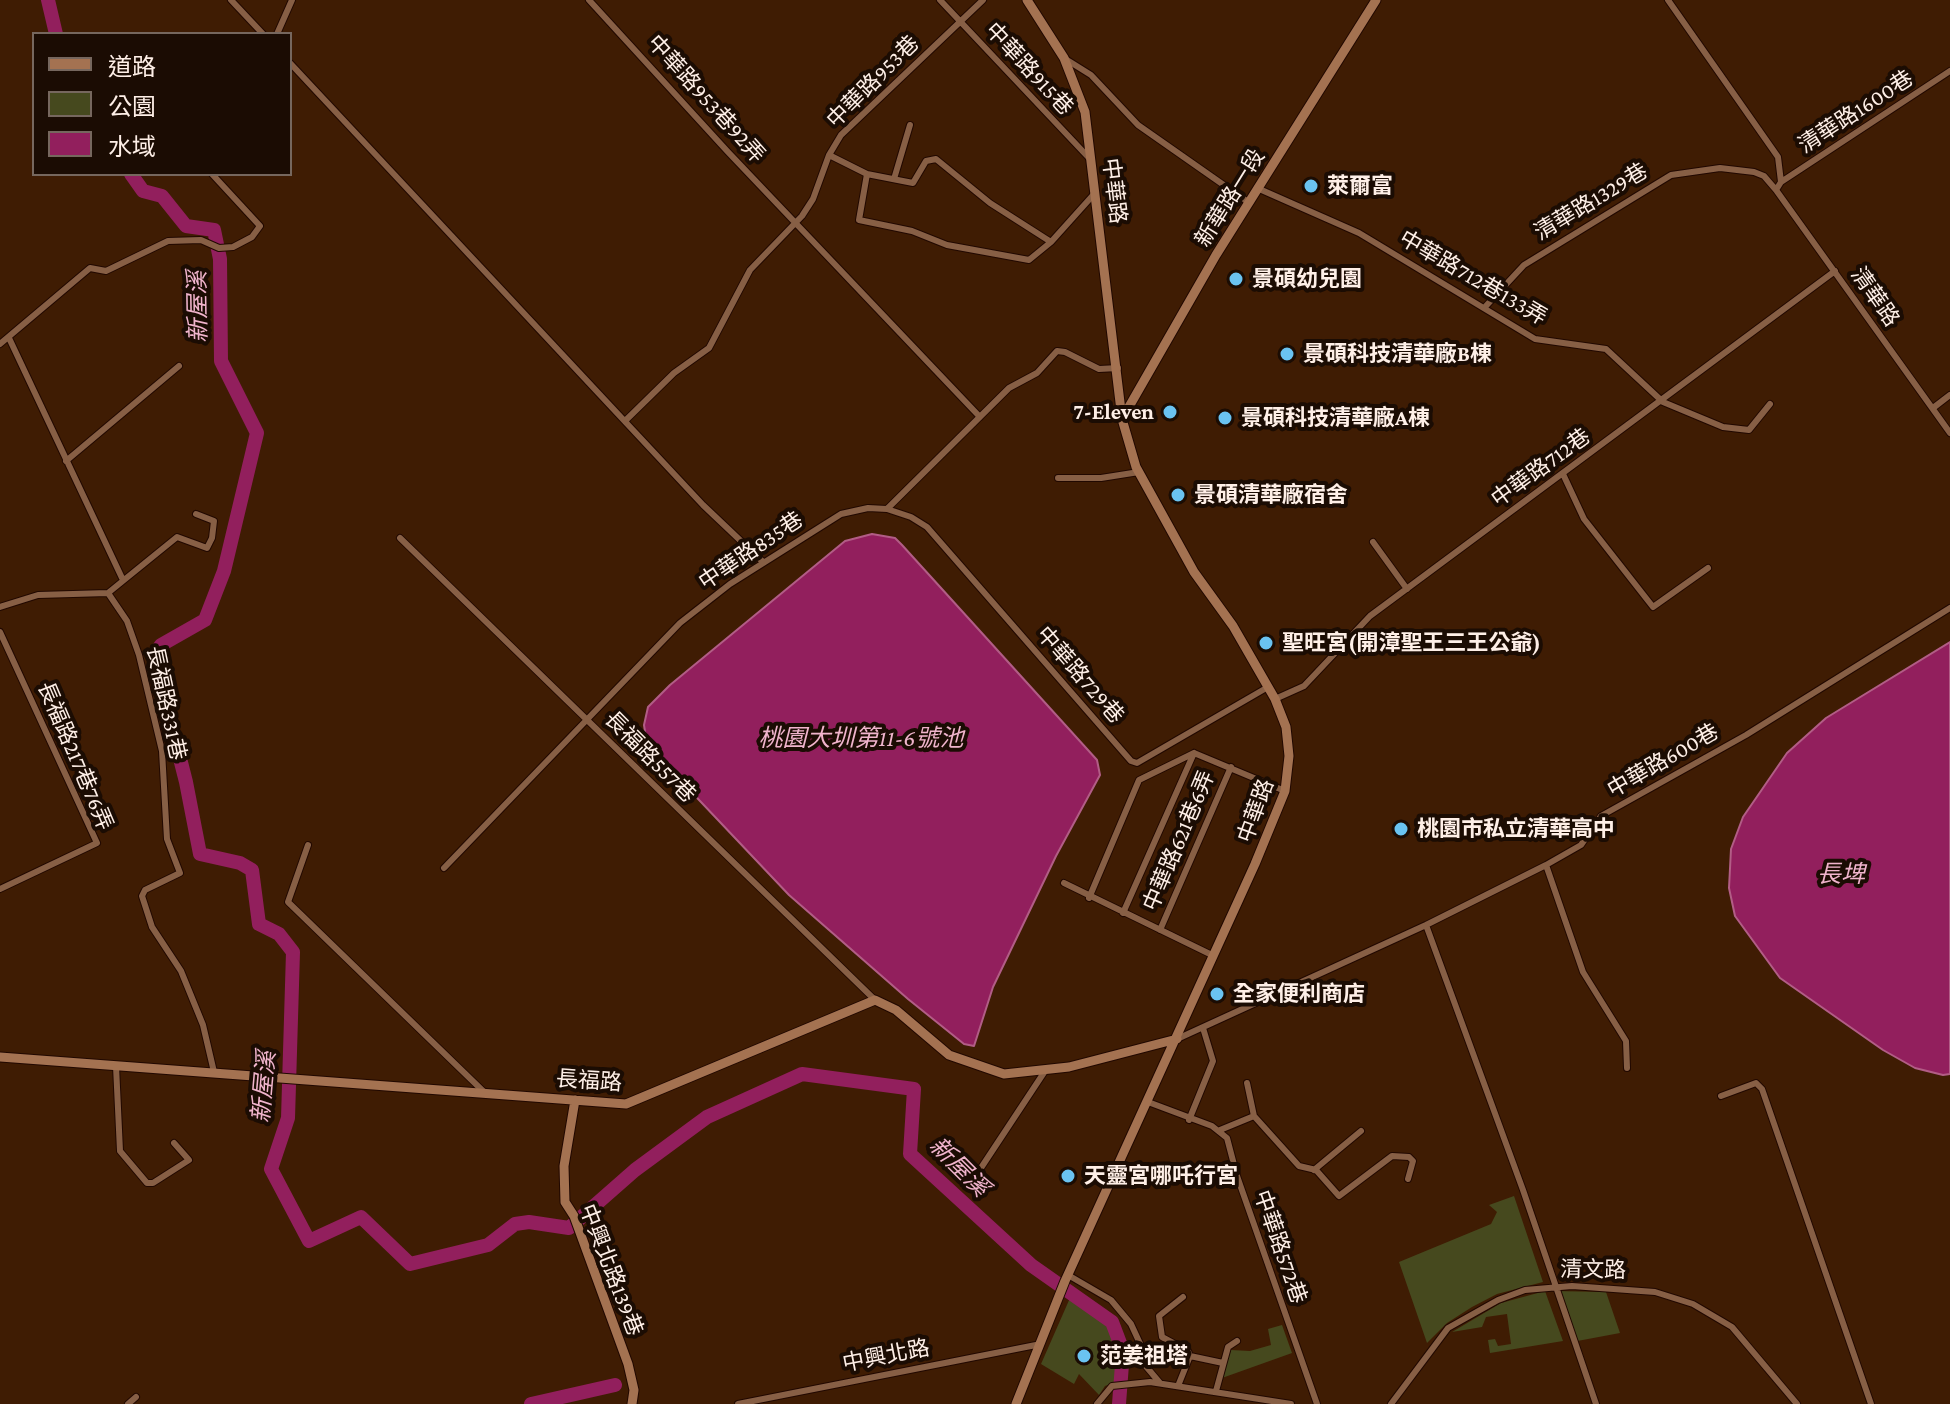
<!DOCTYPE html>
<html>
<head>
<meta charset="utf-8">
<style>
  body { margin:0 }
  #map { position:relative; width:1950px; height:1404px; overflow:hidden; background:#3f1c03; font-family:"Crimson Pro","Noto Sans TC",serif }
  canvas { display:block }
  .legend { position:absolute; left:32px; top:32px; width:260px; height:144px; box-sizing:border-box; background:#1b0c03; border:2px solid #76675e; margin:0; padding:10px 14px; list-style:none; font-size:24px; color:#feefe7 }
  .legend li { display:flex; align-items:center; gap:16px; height:40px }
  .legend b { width:40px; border:2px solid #76675e }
</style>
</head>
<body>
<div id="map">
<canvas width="1950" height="1404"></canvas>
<ul class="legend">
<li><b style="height:10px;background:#a47251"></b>道路</li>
<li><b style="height:22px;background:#46491e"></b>公園</li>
<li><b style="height:22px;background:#921f5d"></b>水域</li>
</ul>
</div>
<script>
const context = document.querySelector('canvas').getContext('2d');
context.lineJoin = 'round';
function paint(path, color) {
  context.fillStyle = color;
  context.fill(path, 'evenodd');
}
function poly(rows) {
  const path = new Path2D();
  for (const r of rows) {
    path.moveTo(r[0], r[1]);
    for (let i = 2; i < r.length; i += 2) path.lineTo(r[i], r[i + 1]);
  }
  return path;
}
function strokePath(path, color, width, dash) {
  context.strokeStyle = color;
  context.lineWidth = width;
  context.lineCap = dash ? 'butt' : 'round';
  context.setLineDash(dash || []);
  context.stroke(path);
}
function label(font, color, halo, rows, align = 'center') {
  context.font = font + ' "Crimson Pro","Noto Sans TC",serif';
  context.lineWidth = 8;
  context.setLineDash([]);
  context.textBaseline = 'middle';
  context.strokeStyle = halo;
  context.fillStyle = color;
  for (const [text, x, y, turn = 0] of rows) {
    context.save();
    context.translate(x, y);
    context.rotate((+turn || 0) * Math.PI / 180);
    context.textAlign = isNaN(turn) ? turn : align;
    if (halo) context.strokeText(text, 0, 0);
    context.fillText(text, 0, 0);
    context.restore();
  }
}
const green = poly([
  [1514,1196,1543,1282,1497,1294,1472,1307,1447,1323,1427,1343,1399,1262,1491,1224,1497,1212,1489,1205],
  [1545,1291,1563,1341,1490,1353,1488,1340,1495,1339,1498,1346,1511,1344,1507,1314,1486,1317,1482,1327,1452,1332,1501,1303],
  [1554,1291,1606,1292,1620,1333,1572,1342],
  [1070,1298,1103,1317,1119,1338,1116,1382,1105,1386,1099,1395,1079,1374,1074,1384,1041,1364],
  [1282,1325,1292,1353,1222,1378,1231,1350,1250,1351,1271,1345,1268,1329]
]);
const water = poly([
  [872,534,895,538,902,545,1097,760,1100,775,1056,856,993,987,974,1046,964,1044,908,999,789,895,647,745,644,725,648,707,670,685,845,541,872,534],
  [1950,642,1950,1074,1943,1075,1915,1068,1883,1050,1780,978,1735,916,1729,888,1731,849,1743,817,1787,753,1826,718,1950,642]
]);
const river = poly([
  [48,0,56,34],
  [131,174,143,191,162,196,186,226,214,230,220,259,221,361,257,433,224,571,205,620,161,645,154,656,186,782,200,854,240,863,252,870,259,924,279,934,293,952,288,1118,271,1169,309,1241,361,1217,410,1264,488,1245,515,1224,529,1222,569,1228,635,1170,707,1117,802,1074,914,1089,910,1154,1031,1265,1112,1322,1123,1351,1119,1404],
  [531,1404,615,1385]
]);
const street = poly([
  [231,0,263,34],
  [589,0,728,152,980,417],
  [940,0,1090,159],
  [1668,0,1778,157,1781,182,1776,190,1950,433],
  [277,34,292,0],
  [1067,60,1091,75,1138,125,1248,202],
  [290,63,703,505,762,561],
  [829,155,867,174,913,183,926,161,936,159,990,203,1051,242],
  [867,174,859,220,912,231,947,245,1029,260,1051,242,1095,193],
  [894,179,910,125],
  [1781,182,1950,71],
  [1257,188,1359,233,1535,339,1606,349,1663,402,1723,427,1749,430,1770,404],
  [1485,307,1524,265,1671,175,1720,168,1754,172,1764,176,1776,190],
  [9,338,122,578],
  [0,344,90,268,106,271,168,241,201,240,219,248,233,247,252,237,260,226,212,174],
  [1933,408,1950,395],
  [626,420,674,373,709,348,750,270,802,216,813,199,829,155,841,135,983,0],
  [66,461,179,366],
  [1563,474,1584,519,1653,607,1708,568],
  [1058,478,1101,478,1139,472],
  [887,509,911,517,927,527,1131,761,1137,763,1268,687],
  [400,538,875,1000],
  [1373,542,1407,589],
  [108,593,127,621,139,655,162,751,167,839,180,873,145,890,142,896,152,927,181,971,203,1025,214,1072],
  [108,593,177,537,207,548,212,538,214,521,196,514],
  [0,607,38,595,108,593],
  [0,632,97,843,0,889],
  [1275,699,1304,686,1370,616,1835,271],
  [1194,753,1285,791],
  [308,845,288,902,483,1091],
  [1546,865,1583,972,1626,1041,1627,1068],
  [444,868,680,623,730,584,841,514,868,508,887,509,1009,388,1037,373,1057,351,1065,352,1099,369,1118,368],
  [1064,883,1214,956],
  [1089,898,1139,780,1194,753],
  [1123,913,1194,753],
  [1426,925,1523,1190,1596,1404],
  [1160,930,1231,767],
  [1177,1039,1426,925,1546,865,1581,845,1601,816,1746,735,1950,608],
  [116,1066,120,1151,147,1183,153,1183,189,1160,174,1143],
  [1247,1083,1254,1116],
  [1721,1096,1756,1083,1762,1089,1871,1404],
  [1148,1102,1212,1126,1227,1138,1237,1176,1317,1404],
  [1189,1120,1213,1061,1203,1028],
  [1220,1130,1254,1116,1299,1166,1316,1170,1339,1196,1392,1156,1409,1157,1413,1161,1408,1179],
  [1314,1170,1361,1131],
  [973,1180,1045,1071],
  [1068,1275,1111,1300,1131,1324,1143,1350,1144,1364,1160,1383],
  [1183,1297,1159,1316,1162,1337,1188,1351,1190,1356,1223,1363],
  [1178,1386,1190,1356],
  [1216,1391,1228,1347,1237,1341],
  [128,1404,136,1397],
  [738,1404,1041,1344],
  [1097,1404,1112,1386,1150,1382,1291,1404],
  [1391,1404,1448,1328,1498,1300,1525,1290,1572,1286,1655,1292,1693,1304,1732,1327,1797,1404]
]);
const secondary = poly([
  [1122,419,1216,255,1376,0],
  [0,1057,626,1104,875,1000,896,1010,949,1055,1004,1074,1069,1067,1177,1039],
  [575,1100,564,1166,565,1202,574,1216,628,1364,634,1390,632,1404],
  [1016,1404,1065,1281,1255,864,1285,791,1289,756,1286,727,1275,699,1233,626,1194,572,1136,467,1122,419,1085,112,1064,58,1027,0]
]);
const markers = [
  [1311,186,8,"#6ac3f1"],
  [1236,279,8,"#6ac3f1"],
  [1287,354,8,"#6ac3f1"],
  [1170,412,8,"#6ac3f1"],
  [1225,418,8,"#6ac3f1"],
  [1178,495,8,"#6ac3f1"],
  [1266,643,8,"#6ac3f1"],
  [1401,829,8,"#6ac3f1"],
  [1217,994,8,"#6ac3f1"],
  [1068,1176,8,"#6ac3f1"],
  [1084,1356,8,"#6ac3f1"]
];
const streetNames = [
  ["中華路915巷",1029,69,47],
  ["中華路953巷",873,82,-45],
  ["中華路953巷92弄",706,99,48],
  ["清華路1600巷",1856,112,-33],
  ["中華路",1114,191,83],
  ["新華路一段",1230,198,-58],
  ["清華路1329巷",1591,202,-31],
  ["中華路712巷133弄",1473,278,30],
  ["清華路",1875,297,55],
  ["中華路712巷",1541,468,-36],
  ["中華路835巷",751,551,-34],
  ["中華路729巷",1080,675,49],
  ["長福路331巷",166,703,78],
  ["長福路217巷76弄",75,756,67],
  ["長福路557巷",650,757,45],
  ["中華路600巷",1663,761,-30],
  ["中華路",1256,811,-70],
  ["中華路621巷6弄",1179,841,-67],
  ["長福路",589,1081,4],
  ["中華路572巷",1280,1247,71],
  ["中興北路139巷",611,1270,69],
  ["清文路",1593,1270,1],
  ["中興北路",886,1356,-11]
];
const poiNames = [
  ["萊爾富",1327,186],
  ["景碩幼兒園",1252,279],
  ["景碩科技清華廠B棟",1303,354],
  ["7-Eleven",1154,412,"right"],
  ["景碩科技清華廠A棟",1241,418],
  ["景碩清華廠宿舍",1194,495],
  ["聖旺宮(開漳聖王三王公爺)",1282,643],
  ["桃園市私立清華高中",1417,829],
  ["全家便利商店",1233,994],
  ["天靈宮哪吒行宮",1084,1176],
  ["范姜祖塔",1100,1356]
];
const waterNames = [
  ["新屋溪",198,307,-91],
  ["桃園大圳第11-6號池",861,739],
  ["長埤",1841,875],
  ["新屋溪",264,1087,-85],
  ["新屋溪",959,1167,45]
];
paint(green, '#46491e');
paint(water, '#921f5d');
strokePath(water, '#b25d86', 2);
strokePath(river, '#921f5d', 14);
strokePath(street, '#210800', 8);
strokePath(secondary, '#210800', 11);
strokePath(street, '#875f45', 6);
strokePath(secondary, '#a47251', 9);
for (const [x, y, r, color] of markers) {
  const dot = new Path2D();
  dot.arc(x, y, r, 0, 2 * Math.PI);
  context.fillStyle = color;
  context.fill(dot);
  strokePath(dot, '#1b0c03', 3);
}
label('22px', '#feefe7', '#1b0c03', streetNames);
label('bold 22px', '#feefe7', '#1b0c03', poiNames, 'left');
label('italic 24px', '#f0b4cc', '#1b0c03', waterNames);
</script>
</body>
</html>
